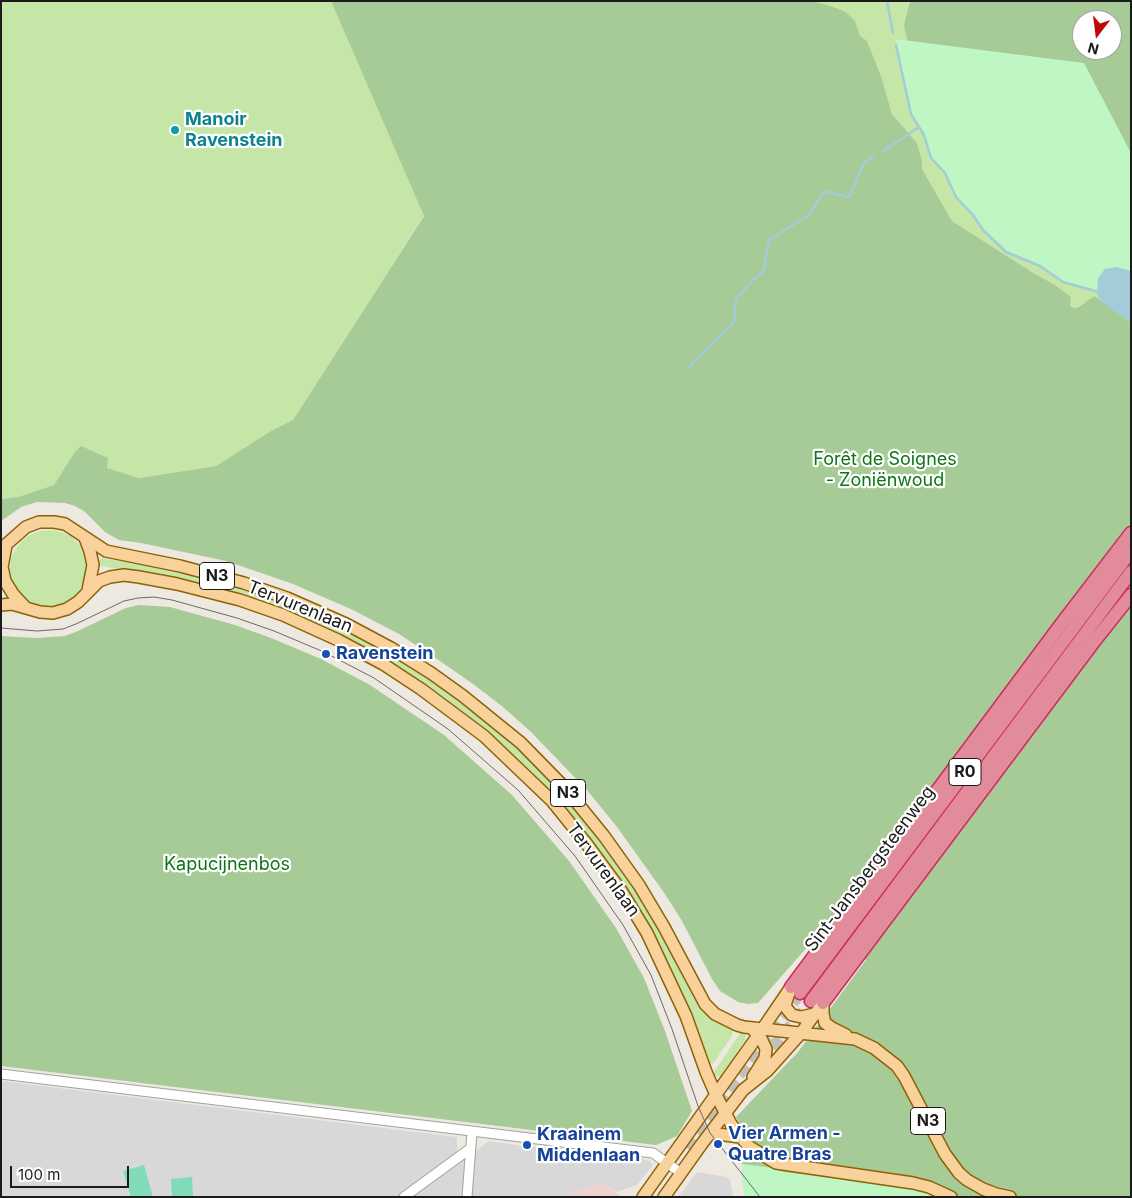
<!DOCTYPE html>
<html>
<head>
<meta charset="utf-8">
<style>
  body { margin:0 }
  #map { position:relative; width:1132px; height:1198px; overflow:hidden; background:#ede9e1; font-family:Inter,sans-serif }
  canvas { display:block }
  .frame { position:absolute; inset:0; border:2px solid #1b1b1b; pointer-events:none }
  .north { position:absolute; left:1072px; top:10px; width:50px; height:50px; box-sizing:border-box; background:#fff; border:1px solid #a4a4a4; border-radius:50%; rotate:195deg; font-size:14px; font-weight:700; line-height:20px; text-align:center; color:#1b1b1b }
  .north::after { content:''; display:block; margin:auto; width:18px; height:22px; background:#c00907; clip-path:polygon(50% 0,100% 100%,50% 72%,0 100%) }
  .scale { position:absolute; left:10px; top:1166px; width:119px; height:22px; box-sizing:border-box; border:2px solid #1b1b1b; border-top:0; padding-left:6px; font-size:15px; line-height:18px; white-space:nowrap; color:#1b1b1b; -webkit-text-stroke:4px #fff; paint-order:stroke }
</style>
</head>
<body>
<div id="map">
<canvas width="1132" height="1198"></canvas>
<div class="frame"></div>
<div class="north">N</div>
<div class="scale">100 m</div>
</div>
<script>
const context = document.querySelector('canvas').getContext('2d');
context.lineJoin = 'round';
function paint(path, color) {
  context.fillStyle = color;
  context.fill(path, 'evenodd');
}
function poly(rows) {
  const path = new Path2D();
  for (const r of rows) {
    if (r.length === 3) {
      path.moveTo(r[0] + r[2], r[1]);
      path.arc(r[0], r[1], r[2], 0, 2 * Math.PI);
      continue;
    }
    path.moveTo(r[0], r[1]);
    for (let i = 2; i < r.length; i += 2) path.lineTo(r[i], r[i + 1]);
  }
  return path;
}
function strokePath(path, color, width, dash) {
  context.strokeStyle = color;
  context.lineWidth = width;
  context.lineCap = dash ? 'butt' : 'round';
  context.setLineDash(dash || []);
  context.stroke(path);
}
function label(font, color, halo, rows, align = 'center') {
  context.font = font + ' Inter,sans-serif';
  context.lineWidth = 4.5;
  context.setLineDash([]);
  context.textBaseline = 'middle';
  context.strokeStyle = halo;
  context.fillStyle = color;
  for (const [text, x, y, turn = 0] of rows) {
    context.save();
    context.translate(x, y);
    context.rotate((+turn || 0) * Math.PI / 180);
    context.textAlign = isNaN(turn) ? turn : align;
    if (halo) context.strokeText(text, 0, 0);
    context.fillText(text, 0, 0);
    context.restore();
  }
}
const residential = poly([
  [1,1081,457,1137,457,1151,464,1160,489,1141,524,1146,629,1155,650,1161,653,1165,637,1185,616,1192,603,1183,561,1197,1,1197],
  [697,1172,727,1177,730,1180,733,1197,678,1197]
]);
const commercial = poly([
  [603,1183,622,1197,561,1197]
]);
const grass = poly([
  [1,1,331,1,424,215,293,420,271,431,216,466,139,478,106,468,74,453,54,485,18,497,1,499],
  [812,1,910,1,904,25,907,36,1117,267,1105,269,1097,285,1100,301,1074,308,1069,306,1071,297,1055,285,1032,272,952,221,922,169,922,160,917,143,892,114,882,79,860,36,855,22,846,12],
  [49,569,39],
  [102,558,187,573,242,588,297,607,334,624,394,655,443,688,479,714,539,769,584,818,632,884,659,929,695,1001,713,1019,733,1030,732,1036,713,1064,710,1063,685,998,653,935,547,789,479,725,405,672,349,640,137,572,101,566,99,564,99,560],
  [741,1032,746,1034,745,1040,721,1077,715,1076,714,1072]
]);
const forest = poly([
  [331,1,812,1,833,7,846,12,855,21,860,36,867,41,882,79,892,114,917,143,922,160,922,169,952,221,1032,272,1055,285,1071,297,1070,306,1074,308,1079,307,1094,296,1131,322,1131,1197,745,1197,742,1178,743,1165,739,1160,743,1130,736,1117,798,1052,866,960,823,929,758,1003,748,1004,738,1002,720,991,712,979,682,921,665,894,617,827,587,790,531,732,503,707,473,684,440,661,399,634,353,610,293,584,226,561,141,543,119,540,105,532,84,511,75,506,65,503,37,502,21,507,1,521,1,499,18,497,54,485,74,453,81,446,108,458,107,468,139,478,216,466,271,431,293,420,424,216],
  [910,1,1131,1,1131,271,909,48,904,25],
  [1082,20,1112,20,1112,50,1082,50],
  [139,605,170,607,235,625,271,638,321,659,370,685,444,735,512,795,569,861,616,928,644,978,665,1031,692,1111,677,1136,656,1145,1,1066,1,636,37,638,65,636,78,631,126,608]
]);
const park = poly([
  [895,39,1084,63,1131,153,1131,271,1117,267,1097,285,1097,292,1063,282,1040,266,1006,252,983,230,973,215,956,197,945,173,931,158,924,135,911,114],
  [743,1164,773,1168,784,1172,915,1188,940,1197,745,1197,742,1178]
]);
const pitch = poly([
  [144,1165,153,1197,131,1197,123,1171],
  [192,1177,193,1197,172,1197,171,1179]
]);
const water = poly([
  [1117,267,1131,271,1131,322,1100,301,1097,292,1098,278,1105,269]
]);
const stream = poly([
  [887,1,893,33],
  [896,45,911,114,924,135,931,158,945,173,956,197,973,215,983,230,1006,252,1040,266,1063,282,1099,292],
  [883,151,919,127],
  [753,280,764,270,769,240,809,215,824,191,849,197,864,163,873,157],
  [690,366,734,322,736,299,751,282]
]);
const highwayTunnel = poly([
  [761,1062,811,1001],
  [685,1147,800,993]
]);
const minor = poly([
  [1,1074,653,1153,681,1173],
  [404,1197,471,1148],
  [467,1197,472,1132]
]);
const major = poly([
  [85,538,90,551,93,565,88,590],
  [6,546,2,567,5,581,13,594,26,608],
  [1,549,26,527,39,522,54,522,65,524,106,551,180,566,244,583,287,598,346,624,391,648,431,673,463,696,521,743,565,788,604,836,639,885,664,927,705,1004,715,1014,737,1025,744,1027,855,1039,874,1048,897,1066,904,1076,945,1154,959,1173,967,1180,983,1189,996,1194,1010,1197],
  [1,605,12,604,40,612,53,613,67,609,78,602,99,581,110,577,124,575,139,577,177,584,240,600,283,615,338,640,383,664,421,689,484,736,552,801,586,843,622,892,647,933,686,1016,706,1072,716,1095,731,1124,748,1146,776,1163,913,1183,929,1187,951,1197],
  [789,993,785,1005,787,1009,792,1015,801,1017,815,1014],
  [823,1003,823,1014,825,1023,832,1028,846,1035],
  [753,1077,765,1058,766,1049,759,1034,754,1031],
  [710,1133,740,1137],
  [643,1197,759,1034,791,987],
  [664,1197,701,1145,743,1090,767,1071,801,1033,823,1003]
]);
const highway = poly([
  [791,987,1059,627,1131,533],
  [800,993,1131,551],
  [811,1001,1131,572],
  [823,1003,1096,639,1131,595]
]);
const tram = poly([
  [1,628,37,631,63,629,76,624,124,601,138,598,154,597,172,600,237,618,274,631,324,652,374,678,448,729,518,790,575,856,623,925,651,975,672,1029,698,1106,710,1133,760,1197]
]);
const markers = [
  [175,130,5,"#0f9aa8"],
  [326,654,5,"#1a4fb4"],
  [718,1144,5,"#1a4fb4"],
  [527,1145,5,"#1a4fb4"]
];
const shields = [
  [217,576,35],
  [965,772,32],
  [568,793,35],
  [928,1121,35]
];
const shieldNames = [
  ["N3",217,576],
  ["R0",965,772],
  ["N3",568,793],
  ["N3",928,1121]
];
const cultureNames = [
  ["Manoir",185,120],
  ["Ravenstein",185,141]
];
const parkNames = [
  ["Forêt de Soignes",885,460],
  ["- Zoniënwoud",885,481],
  ["Kapucijnenbos",227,865]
];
const streetNames = [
  ["Tervurenlaan",300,607,22],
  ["Sint-Jansbergsteenweg",870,869,-53],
  ["Tervurenlaan",603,870,54]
];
const transitNames = [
  ["Ravenstein",336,654],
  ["Vier Armen -",728,1134],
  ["Quatre Bras",728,1155],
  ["Kraainem",537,1135],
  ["Middenlaan",537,1156]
];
paint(residential, '#d9d8d8');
paint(commercial, '#edd2d0');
paint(grass, '#c6e6a8');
paint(forest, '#a6cb97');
paint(park, '#bef7c3');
paint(pitch, '#81dab8');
paint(water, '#a3ccd9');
strokePath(stream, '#a3ccd9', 2.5);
strokePath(highwayTunnel, '#c3c0b9', 12, [12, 6]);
strokePath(minor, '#a2a2a2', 11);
strokePath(major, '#8d6205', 14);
strokePath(highway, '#cf2a60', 15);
strokePath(minor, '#fff', 9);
strokePath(major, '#f8d19b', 11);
strokePath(highway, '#e28b9a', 12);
strokePath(tram, '#696969', 1);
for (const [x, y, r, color] of markers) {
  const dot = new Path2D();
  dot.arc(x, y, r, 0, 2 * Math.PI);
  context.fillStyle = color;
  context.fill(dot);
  strokePath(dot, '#fff', 2);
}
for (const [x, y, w] of shields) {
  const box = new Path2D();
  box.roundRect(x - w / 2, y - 13.5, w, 27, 4);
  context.fillStyle = '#fff';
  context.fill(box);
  strokePath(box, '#1b1b1b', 1);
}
label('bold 16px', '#1b1b1b', null, shieldNames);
label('bold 18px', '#0d838f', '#fff', cultureNames, 'left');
label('18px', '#0f7418', '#fff', parkNames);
label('18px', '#1b1b1b', '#fff', streetNames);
label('bold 18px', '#164399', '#fff', transitNames, 'left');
</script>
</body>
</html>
